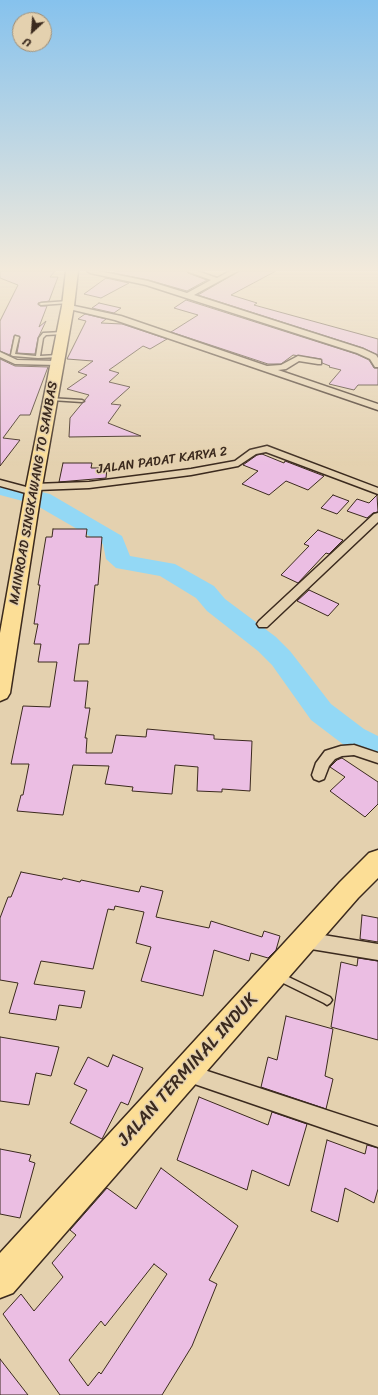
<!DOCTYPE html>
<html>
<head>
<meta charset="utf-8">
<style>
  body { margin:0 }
  #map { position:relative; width:378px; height:1395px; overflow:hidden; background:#e4d1af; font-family:Sriracha,sans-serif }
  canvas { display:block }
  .north { position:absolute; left:12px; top:12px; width:40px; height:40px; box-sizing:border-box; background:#e4d1af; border:1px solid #a08e75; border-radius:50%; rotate:206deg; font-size:11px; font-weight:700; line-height:16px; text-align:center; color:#3b2a1e }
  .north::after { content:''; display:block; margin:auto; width:14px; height:18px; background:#3b2a1e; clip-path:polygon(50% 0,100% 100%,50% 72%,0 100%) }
</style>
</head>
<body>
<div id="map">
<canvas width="378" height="1395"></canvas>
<div class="north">U</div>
</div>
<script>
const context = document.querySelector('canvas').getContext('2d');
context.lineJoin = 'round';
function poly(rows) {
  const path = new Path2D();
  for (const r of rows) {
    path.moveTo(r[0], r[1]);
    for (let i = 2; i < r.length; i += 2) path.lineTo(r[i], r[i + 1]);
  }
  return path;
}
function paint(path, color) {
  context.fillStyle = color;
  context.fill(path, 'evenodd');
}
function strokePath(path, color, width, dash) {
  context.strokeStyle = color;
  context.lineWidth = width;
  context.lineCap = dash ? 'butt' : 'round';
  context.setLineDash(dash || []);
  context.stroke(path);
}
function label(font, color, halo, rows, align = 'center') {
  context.font = font + ' Sriracha,sans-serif';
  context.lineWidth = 3;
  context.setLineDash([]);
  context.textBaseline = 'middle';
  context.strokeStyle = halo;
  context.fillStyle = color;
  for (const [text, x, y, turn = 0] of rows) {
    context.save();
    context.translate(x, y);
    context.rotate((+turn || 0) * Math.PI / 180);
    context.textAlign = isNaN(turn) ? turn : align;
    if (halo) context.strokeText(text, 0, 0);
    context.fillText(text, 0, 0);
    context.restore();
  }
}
const river = poly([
  [0,482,50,494,122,536,130,556,175,564,214,586,225,599,276,637,290,651,331,704,364,729,378,736,378,762,368,758,344,745,311,720,272,665,258,651,207,611,196,598,160,576,116,568,106,559,103,544,34,504,0,495,0,482]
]);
const building = poly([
  [0,271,55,271,50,277,58,277,49,301,38,303,40,306,47,306,39,327,46,321,38,338,35,354,17,353,20,337,15,335,14,336,10,355,0,351,0,321,18,285,0,278,0,271],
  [116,271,187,271,188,273,207,280,187,291,148,280,113,273,116,271],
  [239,271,276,271,231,295,257,303,254,305,378,339,378,355,363,348,198,295,239,271],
  [106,278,129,283,101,298,84,294,106,278],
  [186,300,356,354,369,360,374,368,378,368,378,385,358,385,354,390,329,384,341,370,329,367,330,366,322,363,321,359,293,355,281,364,268,364,171,332,198,315,174,308,186,300],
  [99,303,121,308,114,313,92,308,99,303],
  [85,314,106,319,101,323,122,324,167,339,150,349,143,346,109,370,119,373,109,382,130,387,111,404,121,405,108,423,141,436,69,437,70,418,89,395,67,389,87,375,78,372,93,361,67,359,86,321,78,319,85,314],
  [0,359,15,366,48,367,30,415,20,415,3,438,20,440,0,466,0,359],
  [262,454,284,463,285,461,324,476,308,490,286,481,269,495,242,484,258,471,243,465,257,455,262,454],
  [63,463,92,463,91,468,107,468,106,478,59,482,63,463],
  [333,495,349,501,337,514,321,508,333,495],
  [377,495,378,512,373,513,367,518,347,511,357,499,369,503,377,495],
  [53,529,87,529,86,537,102,537,98,585,95,585,89,644,79,644,74,681,88,681,85,708,90,708,85,738,87,738,86,753,112,753,116,735,146,737,147,729,214,735,214,739,252,741,250,791,222,789,222,792,197,791,198,767,175,765,172,794,132,791,133,787,105,784,109,766,73,765,63,815,17,811,21,795,23,795,29,764,11,764,23,706,50,707,57,662,38,662,41,644,34,644,38,624,34,624,40,585,38,585,46,537,52,537,53,529],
  [318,530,343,540,329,554,326,553,298,583,281,575,309,546,304,544,318,530],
  [309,590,339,604,328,616,297,601,309,590],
  [342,758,378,782,378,804,365,817,330,791,345,777,330,767,337,760,342,758],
  [21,872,62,880,63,878,80,882,81,880,139,892,141,886,163,891,156,917,209,928,211,921,262,937,264,931,280,936,276,950,268,958,251,953,249,961,214,950,203,996,141,981,151,947,136,943,144,912,115,906,114,910,108,909,93,969,41,961,34,984,85,991,81,1008,59,1005,56,1020,9,1013,18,983,0,980,0,918,8,897,11,897,21,872],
  [362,915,378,918,378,942,360,939,362,915],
  [358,958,378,961,378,1040,331,1027,341,962,357,966,358,958],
  [286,1016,333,1029,325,1076,333,1079,326,1109,261,1087,268,1057,277,1060,286,1016],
  [0,1037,59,1047,51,1076,36,1073,29,1105,0,1101,0,1037],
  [113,1055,143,1068,128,1105,121,1102,102,1139,70,1123,87,1090,74,1084,88,1057,108,1067,113,1055],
  [199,1097,268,1125,272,1112,307,1124,289,1186,252,1170,247,1190,177,1160,199,1097],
  [327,1140,365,1154,367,1145,378,1148,378,1189,374,1203,345,1188,338,1222,311,1211,327,1140],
  [0,1149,31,1155,29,1161,35,1163,20,1218,0,1214,0,1149],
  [161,1168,238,1226,209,1280,217,1284,192,1346,162,1395,60,1395,3,1314,21,1294,34,1311,63,1277,52,1263,76,1235,70,1230,107,1188,136,1209,161,1168],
  [154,1264,167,1274,101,1374,99,1372,88,1386,69,1360,101,1321,105,1326,154,1264],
  [0,1359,28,1395,0,1395,0,1359]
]);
const lane = poly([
  [68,301,69,301,69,303,41,305,39,304,41,303,68,301],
  [63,332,64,332,64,334,46,335,43,338,40,356,58,355,60,356,60,357,38,358,13,356,11,355,15,336,19,337,15,354,36,356,39,338,43,333,63,332],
  [49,398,82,400,84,401,82,402,51,400,49,400,49,398],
  [278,972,330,997,332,1000,330,1003,327,1005,324,1003,275,979,273,976,275,973,278,972]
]);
const street = poly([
  [87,271,98,271,148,281,187,293,211,280,189,272,188,271,197,271,217,278,230,271,238,271,194,295,363,349,376,355,378,358,378,367,375,367,370,359,357,353,146,285,90,273,87,271],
  [65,304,121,316,267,366,281,365,298,356,321,360,321,364,318,364,299,361,286,369,278,370,378,404,378,410,115,320,65,308,65,304],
  [0,352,17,360,57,361,61,363,57,365,15,364,0,357,0,352],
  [267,446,378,488,378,494,266,452,256,454,238,466,191,475,89,488,37,490,38,492,37,494,33,495,0,486,0,480,30,488,30,485,34,484,89,482,191,469,235,461,250,450,267,446],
  [378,513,378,522,267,627,259,627,257,624,259,621,374,514,378,513],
  [354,745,378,753,378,763,354,755,342,756,335,759,329,766,324,779,319,781,314,779,312,775,316,763,325,751,341,746,354,745],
  [305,932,378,944,378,960,305,948,299,945,297,940,299,935,305,932],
  [186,1064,378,1127,378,1147,180,1079,177,1073,180,1067,186,1064]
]);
const primary = poly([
  [66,271,78,271,74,306,41,492,10,693,7,698,0,701,0,633,25,492,62,306,66,271]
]);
const highway = poly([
  [378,850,378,878,358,898,13,1293,0,1298,0,1253,340,882,369,853,378,850]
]);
const farStreetnames = [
  ["JALAN PADAT KARYA 2",162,461,-8],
  ["MAINROAD SINGKAWANG TO SAMBAS",34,493,-80]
];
const nearStreetnames = [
  ["JALAN TERMINAL INDUK",188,1070,-48]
];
paint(river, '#93d8f5');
paint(building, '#ebbee3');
strokePath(building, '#3b2a1e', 1);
strokePath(lane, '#3b2a1e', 3);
strokePath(street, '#3b2a1e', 3);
strokePath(primary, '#3b2a1e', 3);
strokePath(highway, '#3b2a1e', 3);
paint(lane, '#e4d1af');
paint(street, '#e4d1af');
paint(primary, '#fcde96');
paint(highway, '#fcde96');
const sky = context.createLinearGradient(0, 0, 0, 466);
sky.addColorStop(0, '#86c2ed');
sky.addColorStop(0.58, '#f3eadb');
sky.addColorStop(1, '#f3eadb00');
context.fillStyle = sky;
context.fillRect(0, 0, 378, 466);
label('13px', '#3b2a1e', '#e4d1af', farStreetnames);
label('18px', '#3b2a1e', '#e4d1af', nearStreetnames);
</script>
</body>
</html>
